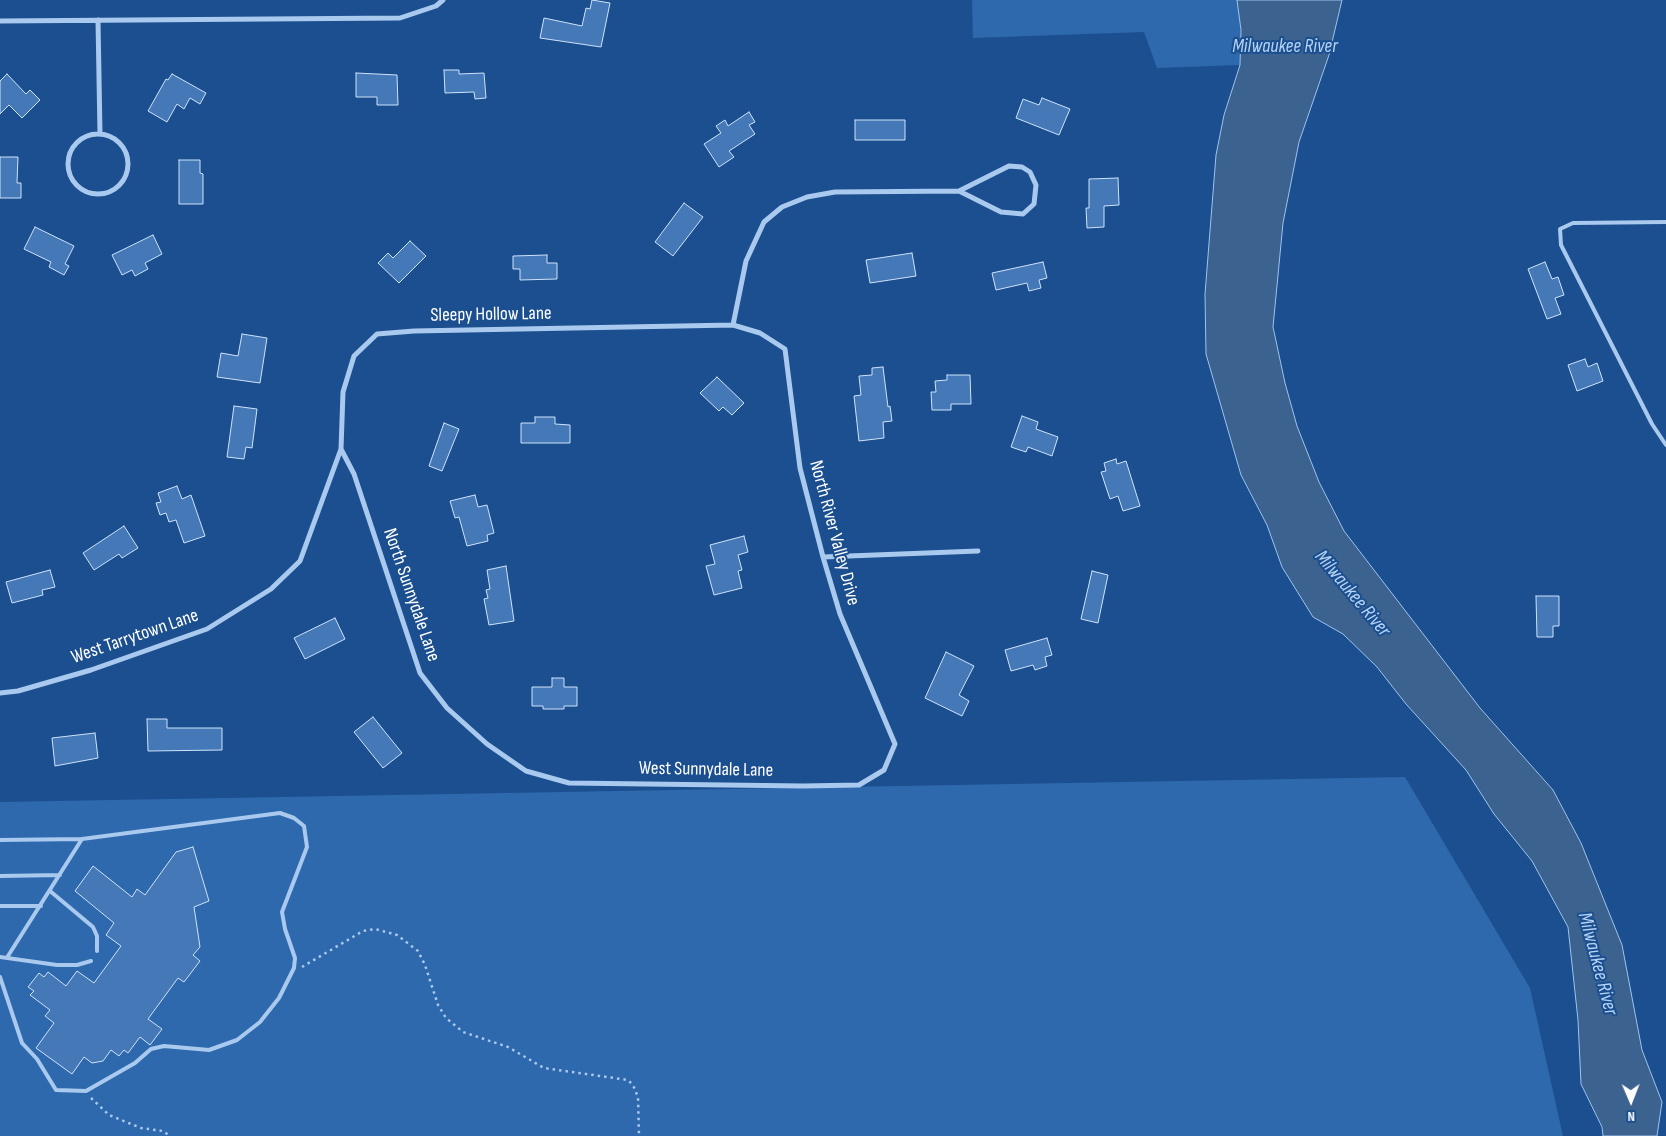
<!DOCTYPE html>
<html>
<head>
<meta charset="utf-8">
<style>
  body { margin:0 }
  #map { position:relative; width:1666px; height:1136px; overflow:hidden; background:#1b4f8f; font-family:"Sofia Sans Condensed",sans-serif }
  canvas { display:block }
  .north { position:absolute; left:1606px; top:1076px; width:50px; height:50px; -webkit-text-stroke:4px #1b4f8f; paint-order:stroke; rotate:179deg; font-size:14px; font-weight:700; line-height:20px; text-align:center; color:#fff }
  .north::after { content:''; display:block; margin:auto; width:18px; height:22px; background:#fff; clip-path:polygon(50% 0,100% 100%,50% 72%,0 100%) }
</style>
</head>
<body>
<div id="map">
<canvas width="1666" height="1136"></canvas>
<div class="north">N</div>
</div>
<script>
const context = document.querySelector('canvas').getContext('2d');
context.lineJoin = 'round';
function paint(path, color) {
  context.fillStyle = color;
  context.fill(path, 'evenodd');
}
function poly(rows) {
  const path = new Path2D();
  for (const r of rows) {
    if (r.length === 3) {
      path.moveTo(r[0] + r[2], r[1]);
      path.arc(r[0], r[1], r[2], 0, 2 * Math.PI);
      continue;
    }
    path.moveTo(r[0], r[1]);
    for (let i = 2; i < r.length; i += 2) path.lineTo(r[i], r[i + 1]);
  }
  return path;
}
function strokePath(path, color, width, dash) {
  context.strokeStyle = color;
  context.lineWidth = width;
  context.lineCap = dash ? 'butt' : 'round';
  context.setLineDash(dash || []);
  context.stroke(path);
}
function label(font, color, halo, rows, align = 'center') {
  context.font = font + ' "Sofia Sans Condensed",sans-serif';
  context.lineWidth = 4;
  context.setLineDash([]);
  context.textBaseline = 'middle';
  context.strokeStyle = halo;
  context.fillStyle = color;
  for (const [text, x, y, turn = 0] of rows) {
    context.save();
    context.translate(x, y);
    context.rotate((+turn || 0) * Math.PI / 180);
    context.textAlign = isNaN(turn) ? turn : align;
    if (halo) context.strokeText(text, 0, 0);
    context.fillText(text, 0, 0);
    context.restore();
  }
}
const green = poly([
  [972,0,1237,0,1241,30,1240,65,1157,68,1144,32,973,38],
  [1405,777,1530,988,1563,1136,0,1136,0,802]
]);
const water = poly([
  [1237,0,1342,0,1329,55,1299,142,1283,223,1273,327,1285,383,1297,426,1319,482,1344,531,1480,708,1553,790,1581,843,1622,945,1642,1050,1662,1102,1657,1136,1603,1136,1602,1127,1581,1084,1578,1020,1568,927,1532,861,1494,814,1466,770,1406,704,1377,667,1343,634,1313,617,1282,567,1267,525,1241,475,1206,354,1205,294,1216,155,1224,115,1240,65,1241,30,1237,0]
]);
const building = poly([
  [592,0,610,3,601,47,540,38,544,18,582,26,586,8,590,9,592,0],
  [444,70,459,70,459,74,484,73,486,98,475,99,474,92,445,93,444,70],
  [356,73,397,75,398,105,377,105,377,97,356,97,356,73],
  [7,74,26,94,30,90,40,100,22,118,9,105,0,114,0,81,7,74],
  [172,74,206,93,200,104,190,98,184,109,177,104,167,122,148,111,166,79,168,80,172,74],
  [1042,98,1070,109,1059,135,1016,118,1023,99,1039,105,1042,98],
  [749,112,755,122,749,125,755,134,729,151,734,157,719,167,704,144,721,133,716,126,725,120,728,126,749,112],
  [855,120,905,120,905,140,855,140,855,120],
  [0,157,18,157,17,183,21,183,21,198,0,198,0,157],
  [179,160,200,160,200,173,203,174,203,204,179,204,179,160],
  [1118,178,1119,205,1104,206,1104,227,1087,228,1086,208,1089,208,1089,179,1118,178],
  [684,203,703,217,673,256,655,242,684,203],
  [35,227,74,246,65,264,69,266,64,275,49,267,51,262,24,249,35,227],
  [153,235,162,254,145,263,148,269,135,276,132,270,122,275,112,255,153,235],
  [410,241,426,256,399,283,378,263,388,253,393,258,410,241],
  [912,253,916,276,870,283,866,260,912,253],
  [547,255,547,263,557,263,557,279,520,280,520,269,513,269,513,256,547,255],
  [1043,262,1047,278,1039,280,1041,288,1029,291,1027,283,996,290,992,273,1043,262],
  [1545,262,1552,279,1558,277,1564,295,1555,298,1561,314,1547,319,1528,269,1545,262],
  [242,334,267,338,260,383,217,377,221,353,238,356,242,334],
  [1585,359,1588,367,1597,363,1603,381,1577,391,1568,365,1585,359],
  [883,367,888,407,890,406,892,421,883,422,884,438,859,441,854,396,861,395,859,376,872,375,872,368,883,367],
  [947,375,970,375,971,404,951,404,951,410,932,410,931,392,936,392,935,381,947,380,947,375],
  [717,377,744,403,732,415,723,407,719,411,700,393,717,377],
  [234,406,257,409,252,448,246,447,244,459,227,457,234,406],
  [1022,416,1038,422,1036,429,1058,437,1052,456,1028,447,1026,452,1011,447,1022,416],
  [535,417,555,417,555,424,570,425,570,443,521,443,521,423,535,423,535,417],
  [444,423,459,429,442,471,429,466,444,423],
  [1116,459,1117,464,1126,461,1140,506,1123,511,1118,496,1110,499,1101,472,1106,471,1104,463,1116,459],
  [177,486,182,499,191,495,205,536,184,543,176,520,169,522,166,513,160,515,156,503,161,502,158,493,177,486],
  [475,495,478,507,487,505,494,533,487,535,488,541,467,546,459,517,455,518,450,501,475,495],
  [124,526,138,548,122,558,119,554,94,570,83,553,124,526],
  [744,536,748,552,738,555,742,570,738,571,742,588,714,595,706,566,715,564,710,545,744,536],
  [506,566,514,621,489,625,484,599,488,598,486,590,490,589,487,570,506,566],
  [50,570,55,587,42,590,43,595,12,603,6,582,50,570],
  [1092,571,1108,575,1098,623,1081,619,1092,571],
  [1536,596,1559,596,1559,626,1553,626,1553,637,1537,637,1536,596],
  [335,618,345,639,305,659,294,638,335,618],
  [1047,638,1052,655,1045,657,1047,666,1035,670,1033,665,1011,671,1005,650,1047,638],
  [946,652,974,666,959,695,969,701,962,716,925,698,946,652],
  [552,678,564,678,564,687,577,687,577,706,564,706,564,709,543,709,543,706,532,706,532,687,552,687,552,678],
  [373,717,402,753,383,768,354,732,373,717],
  [147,719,167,719,167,728,222,728,222,750,148,751,147,719],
  [95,733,98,758,55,766,52,738,95,733],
  [193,847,209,901,194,907,200,947,193,955,200,961,184,982,178,978,148,1019,162,1029,150,1045,140,1037,128,1053,124,1050,119,1056,111,1050,103,1061,92,1063,84,1057,72,1074,36,1048,54,1023,45,1016,50,1010,30,995,34,991,28,987,39,973,44,977,48,972,66,986,77,971,94,983,121,946,106,935,114,923,75,891,93,866,132,897,137,889,145,895,176,852,193,847]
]);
const path = poly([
  [302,967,363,931,375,929,397,935,418,951,425,965,438,1005,446,1018,463,1032,508,1047,544,1068,628,1080,633,1085,638,1097,639,1136],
  [91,1098,109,1115,141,1128,163,1131,170,1136]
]);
const lane = poly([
  [1666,222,1573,223,1560,229,1561,245,1652,424,1666,445],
  [0,840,82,839],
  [0,876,60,875],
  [50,891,93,927,97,936,97,951],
  [0,906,41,906],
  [0,957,57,965,77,965,91,961],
  [0,977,22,1043,37,1059,56,1090,86,1091,135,1063,151,1049,164,1046,209,1050,237,1040,260,1022,279,998,294,968,295,958,285,929,282,912,307,847,304,826,294,818,280,813,82,839,8,956]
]);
const street = poly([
  [98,20,100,134],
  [0,21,400,18,436,6,443,0],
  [98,164,30],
  [733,325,746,261,764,222,782,207,807,197,835,192,959,191,1001,212,1023,214,1034,204,1036,185,1030,172,1022,167,1009,166,959,191],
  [823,557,978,551],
  [0,693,18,691,91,670,207,629,271,589,300,561,341,449,343,392,354,356,377,334,414,331,733,325,760,333,785,349,800,468,823,557,840,614,895,744,884,770,859,785,803,786,569,783,526,771,487,744,447,708,420,673,354,474,341,449]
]);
const streetNames = [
  ["Sleepy Hollow Lane",491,315,-1],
  ["North River Valley Drive",834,533,75],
  ["North Sunnydale Lane",411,595,71],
  ["West Tarrytown Lane",135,637,-19],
  ["West Sunnydale Lane",706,770,1]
];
const waterNames = [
  ["Milwaukee River",1285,47],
  ["Milwaukee River",1352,594,50],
  ["Milwaukee River",1597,964,75]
];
paint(green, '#2e69ad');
paint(water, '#3c6290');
strokePath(water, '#9cc4f0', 1);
paint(building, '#4478b7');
strokePath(building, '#cfe3fa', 1);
strokePath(path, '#a9c9ee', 2.5, [2.5, 4]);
strokePath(lane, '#a9c9ee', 4);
strokePath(street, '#a9c9ee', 5);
label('19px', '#fff', '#1b4f8f', streetNames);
label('italic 20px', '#b5d3f5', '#1b4f8f', waterNames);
</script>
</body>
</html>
